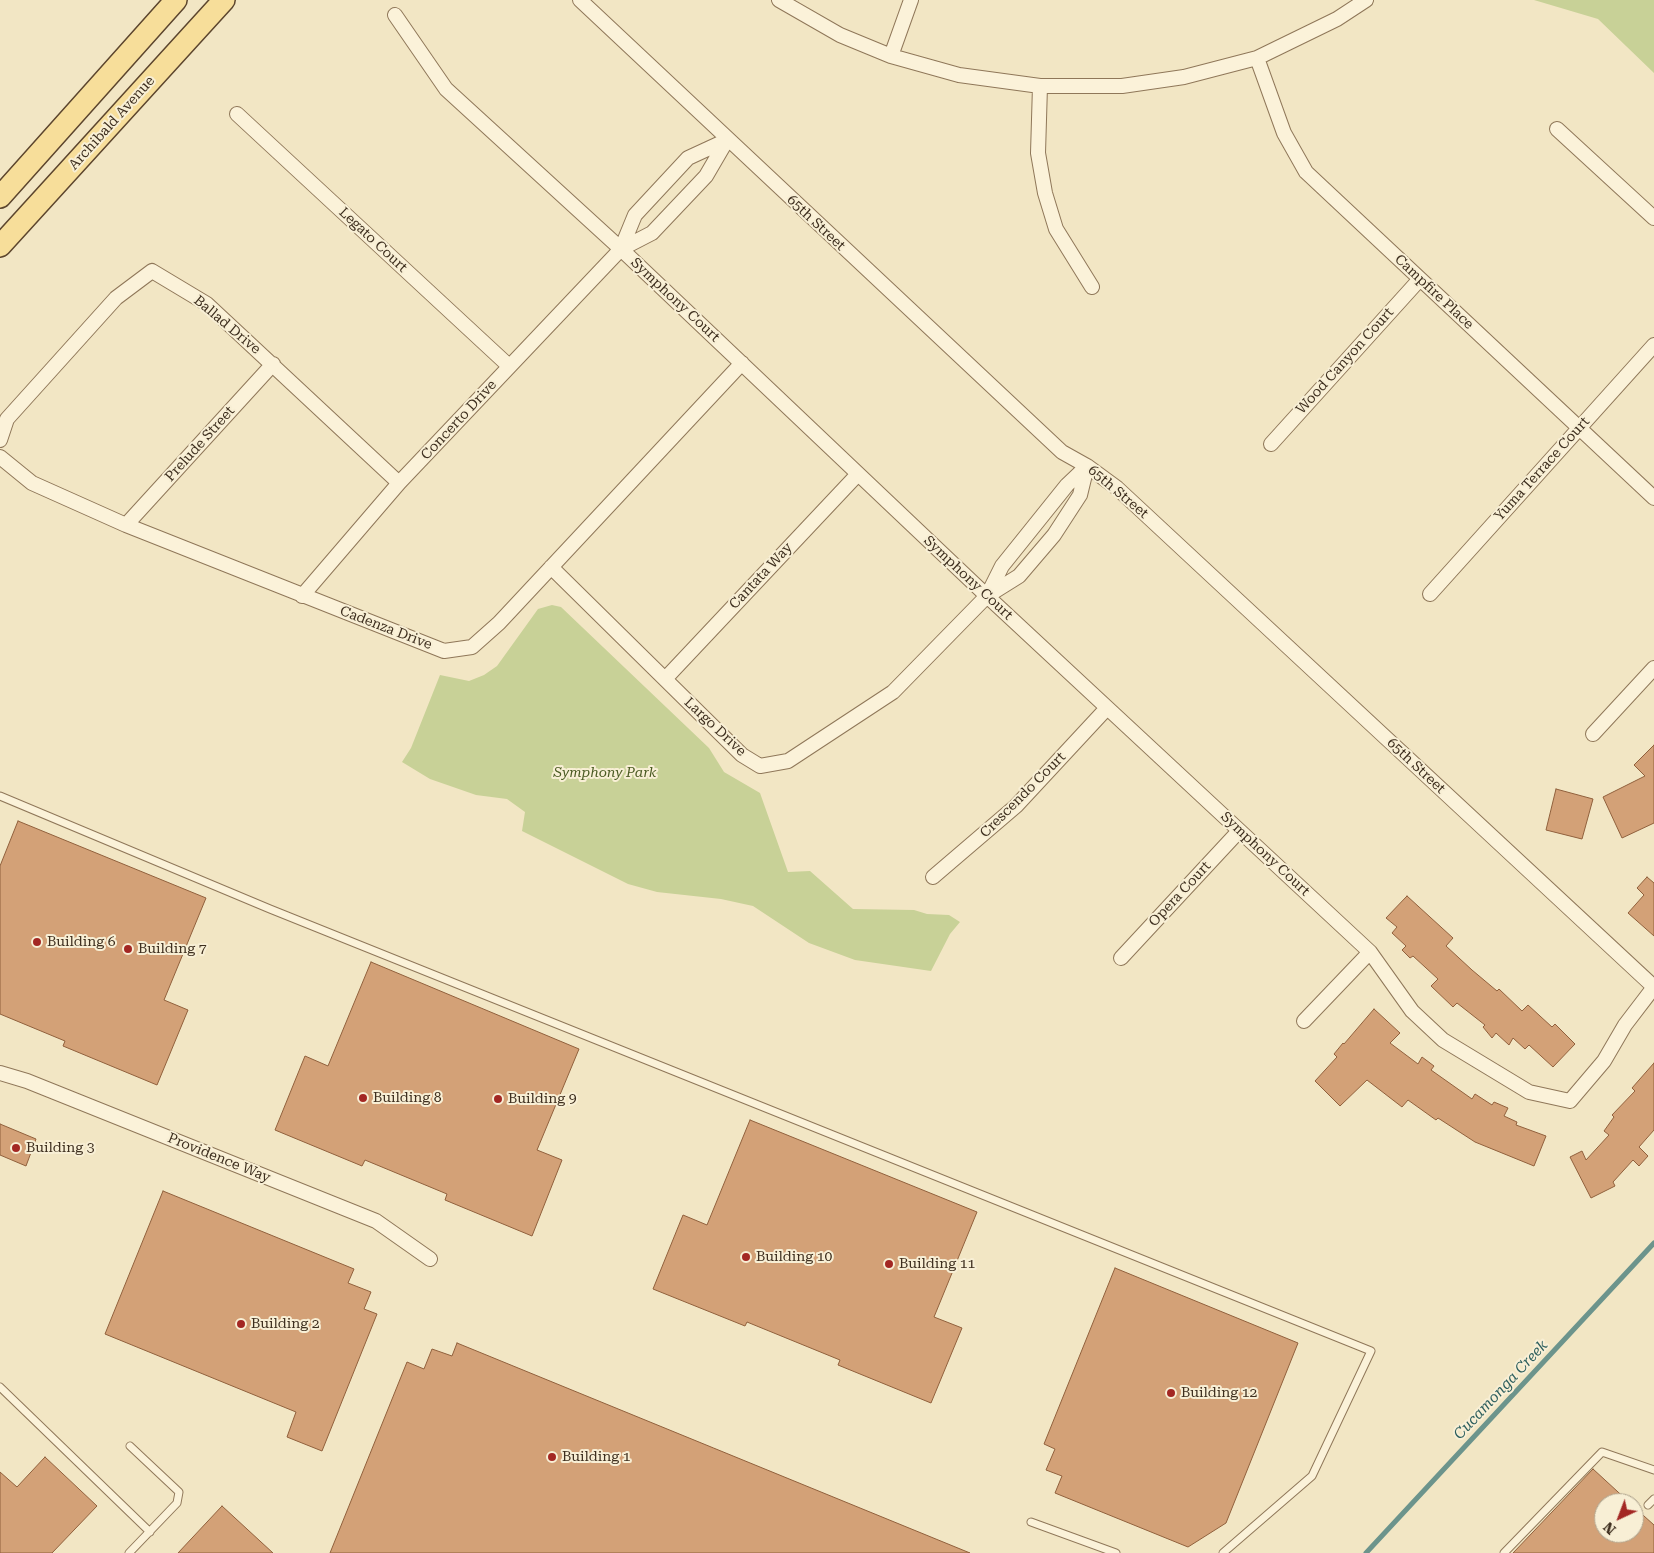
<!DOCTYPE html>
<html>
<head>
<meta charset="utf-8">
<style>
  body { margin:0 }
  #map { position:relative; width:1654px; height:1553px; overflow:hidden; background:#f2e6c4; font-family:"Roboto Serif",serif }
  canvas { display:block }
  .north { position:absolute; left:1594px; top:1493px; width:50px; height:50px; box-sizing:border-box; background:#f8efd5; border:1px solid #ada28c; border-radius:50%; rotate:223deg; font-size:14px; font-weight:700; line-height:20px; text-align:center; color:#3d2e1e }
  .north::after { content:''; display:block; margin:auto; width:18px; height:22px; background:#a32723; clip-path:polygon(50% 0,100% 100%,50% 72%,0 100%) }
</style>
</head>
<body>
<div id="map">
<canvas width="1654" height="1553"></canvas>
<div class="north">N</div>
</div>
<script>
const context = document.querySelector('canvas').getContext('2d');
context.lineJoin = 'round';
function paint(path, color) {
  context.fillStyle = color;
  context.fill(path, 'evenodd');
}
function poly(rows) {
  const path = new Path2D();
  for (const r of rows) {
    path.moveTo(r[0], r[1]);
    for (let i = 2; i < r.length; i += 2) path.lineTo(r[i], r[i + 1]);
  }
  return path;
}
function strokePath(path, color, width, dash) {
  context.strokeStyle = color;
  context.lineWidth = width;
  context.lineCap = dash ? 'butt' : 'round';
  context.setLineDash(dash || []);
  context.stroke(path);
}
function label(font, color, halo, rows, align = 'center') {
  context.font = font + ' "Roboto Serif",serif';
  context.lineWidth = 4;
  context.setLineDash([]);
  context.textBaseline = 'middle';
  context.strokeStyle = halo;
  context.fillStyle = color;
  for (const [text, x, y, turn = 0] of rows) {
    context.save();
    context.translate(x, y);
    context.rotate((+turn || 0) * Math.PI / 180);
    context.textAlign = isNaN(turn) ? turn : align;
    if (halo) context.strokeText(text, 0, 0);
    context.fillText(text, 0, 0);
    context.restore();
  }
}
const green = poly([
  [1534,0,1654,0,1654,73,1598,19],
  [552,605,561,607,709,748,724,772,760,793,788,872,810,871,853,909,914,910,927,914,949,915,960,922,950,934,931,971,855,960,809,943,753,906,721,899,657,892,628,884,522,831,525,812,507,799,476,795,430,779,402,762,411,748,440,675,469,681,484,675,497,666,538,609]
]);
const stream = poly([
  [1366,1553,1654,1243]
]);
const building = poly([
  [1654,745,1654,823,1622,838,1603,797,1645,776,1634,765,1654,745],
  [1556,789,1593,799,1582,839,1546,830,1556,789],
  [18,821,206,898,164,1000,188,1010,157,1085,63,1046,65,1041,0,1014,0,866,18,821],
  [1647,877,1654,883,1654,936,1628,913,1644,895,1637,888,1647,877],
  [1407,896,1453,938,1446,946,1472,970,1497,991,1499,989,1522,1011,1528,1005,1552,1027,1555,1024,1575,1044,1553,1067,1529,1045,1525,1049,1513,1038,1509,1045,1496,1033,1492,1038,1483,1027,1485,1025,1457,1003,1453,1007,1431,986,1438,979,1413,956,1410,958,1402,950,1406,946,1392,933,1397,927,1386,918,1407,896],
  [371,962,579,1049,537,1150,562,1160,532,1236,445,1200,447,1194,365,1160,362,1166,275,1130,305,1056,328,1066,371,962],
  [1374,1009,1400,1033,1390,1043,1418,1064,1422,1057,1434,1066,1431,1070,1472,1099,1475,1094,1492,1105,1494,1102,1508,1108,1504,1116,1517,1122,1516,1125,1546,1136,1534,1166,1475,1142,1438,1118,1436,1120,1408,1100,1402,1107,1367,1080,1340,1106,1315,1081,1337,1057,1334,1054,1343,1043,1344,1044,1374,1009],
  [1654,1063,1654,1130,1639,1147,1648,1156,1639,1166,1633,1160,1613,1182,1615,1186,1591,1198,1570,1157,1582,1151,1586,1160,1609,1135,1604,1131,1614,1117,1612,1115,1635,1091,1632,1088,1654,1063],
  [750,1120,977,1212,934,1317,962,1328,931,1403,838,1365,840,1360,747,1322,745,1326,653,1289,683,1215,707,1225,750,1120],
  [0,1124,36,1139,26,1166,0,1155,0,1124],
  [163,1191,354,1269,348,1283,371,1292,364,1309,377,1314,322,1451,287,1437,296,1412,105,1334,163,1191],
  [1115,1268,1298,1343,1226,1523,1188,1547,1055,1493,1062,1476,1046,1470,1055,1449,1044,1444,1115,1268],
  [457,1343,970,1553,330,1553,407,1362,424,1369,432,1349,452,1356,457,1343],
  [45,1457,97,1506,52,1553,0,1553,0,1472,17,1487,45,1457],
  [1593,1469,1630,1503,1604,1503,1604,1533,1634,1533,1634,1507,1654,1525,1654,1553,1513,1553,1593,1469],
  [222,1506,273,1553,178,1553,222,1506]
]);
const service = poly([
  [0,796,270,909,1371,1351,1312,1476,1223,1553],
  [0,1387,150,1532],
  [1648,1505,1654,1499],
  [1031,1522,1116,1553],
  [129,1553,177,1503,179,1492,130,1446],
  [1504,1553,1602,1452,1654,1470]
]);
const minor = poly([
  [580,0,1062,452,1087,466,1117,488,1654,987],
  [779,0,840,35,891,56,959,75,1040,86,1122,86,1184,77,1257,58,1337,19,1366,0],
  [395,15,446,89,621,249,987,596,1370,952,1412,1011,1443,1040,1529,1092,1570,1101,1604,1061,1625,1025,1654,987],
  [891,56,911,0],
  [1257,58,1284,133,1306,172,1654,498],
  [1040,86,1038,153,1045,193,1056,229,1092,287],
  [237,114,509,366],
  [1557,129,1654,218],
  [621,249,635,215,688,158,727,140],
  [0,440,7,419,116,298,152,271,207,304,399,483],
  [1271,444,1420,279],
  [0,457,32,483,126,525,444,651,472,647,499,623,742,363],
  [126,525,273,364],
  [551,567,742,755,760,766,788,761,893,692,987,596,1019,576,1054,535,1080,495,1087,466],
  [1430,594,1654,345],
  [302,596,399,483,621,249,652,233,706,176,727,140],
  [987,596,1002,566,1067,485,1087,466],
  [665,679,858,474],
  [1593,734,1654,668],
  [933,877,1016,806,1107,708],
  [1121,958,1239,831],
  [1304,1021,1370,952],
  [0,1073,27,1081,376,1221,430,1259]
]);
const primary = poly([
  [0,197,176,0],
  [0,246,224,0]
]);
const markers = [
  [37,942,5,"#a32723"],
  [128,949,5,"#a32723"],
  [363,1098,5,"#a32723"],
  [498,1099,5,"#a32723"],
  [16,1148,5,"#a32723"],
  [746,1257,5,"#a32723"],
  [889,1264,5,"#a32723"],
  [241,1324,5,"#a32723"],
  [1171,1393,5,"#a32723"],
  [552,1457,5,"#a32723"]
];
const streetNames = [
  ["Archibald Avenue",112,123,-48],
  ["65th Street",816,223,43],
  ["Legato Court",373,240,43],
  ["Campfire Place",1434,292,43],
  ["Symphony Court",675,300,43],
  ["Ballad Drive",227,325,40],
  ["Wood Canyon Court",1345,361,-48],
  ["Concerto Drive",459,420,-47],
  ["Prelude Street",200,444,-48],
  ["Yuma Terrace Court",1542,469,-48],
  ["65th Street",1118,492,40],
  ["Cantata Way",761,576,-47],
  ["Symphony Court",968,578,43],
  ["Cadenza Drive",386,628,21],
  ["Largo Drive",715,727,43],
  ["65th Street",1416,766,43],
  ["Crescendo Court",1023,795,-45],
  ["Symphony Court",1265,854,43],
  ["Opera Court",1180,894,-47],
  ["Providence Way",219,1158,22]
];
const parkNames = [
  ["Symphony Park",605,773]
];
const poiNames = [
  ["Building 6",47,942],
  ["Building 7",138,949],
  ["Building 8",373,1098],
  ["Building 9",508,1099],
  ["Building 3",26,1148],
  ["Building 10",756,1257],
  ["Building 11",899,1264],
  ["Building 2",251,1324],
  ["Building 12",1181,1393],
  ["Building 1",562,1457]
];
const waterNames = [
  ["Cucamonga Creek",1501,1390,-47]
];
paint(green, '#c8d197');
strokePath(stream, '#6c948c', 5);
paint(building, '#d3a177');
strokePath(building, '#90603c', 1);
strokePath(service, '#8f7759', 9);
strokePath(minor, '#8f7759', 16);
strokePath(primary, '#5c452d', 24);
strokePath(service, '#fbf2d9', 7);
strokePath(minor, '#fbf2d9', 14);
strokePath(primary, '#f7de9a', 21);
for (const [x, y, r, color] of markers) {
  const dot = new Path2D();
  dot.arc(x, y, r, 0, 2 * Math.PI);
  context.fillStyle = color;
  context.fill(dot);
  strokePath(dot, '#f8efd5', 2);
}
label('14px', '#3d2e1e', '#f8efd5', streetNames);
label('italic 14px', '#4b5b23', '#f8efd5', parkNames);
label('14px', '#3d2e1e', '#f8efd5', poiNames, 'left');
label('italic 15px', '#2c5e5d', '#f8efd5', waterNames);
</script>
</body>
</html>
